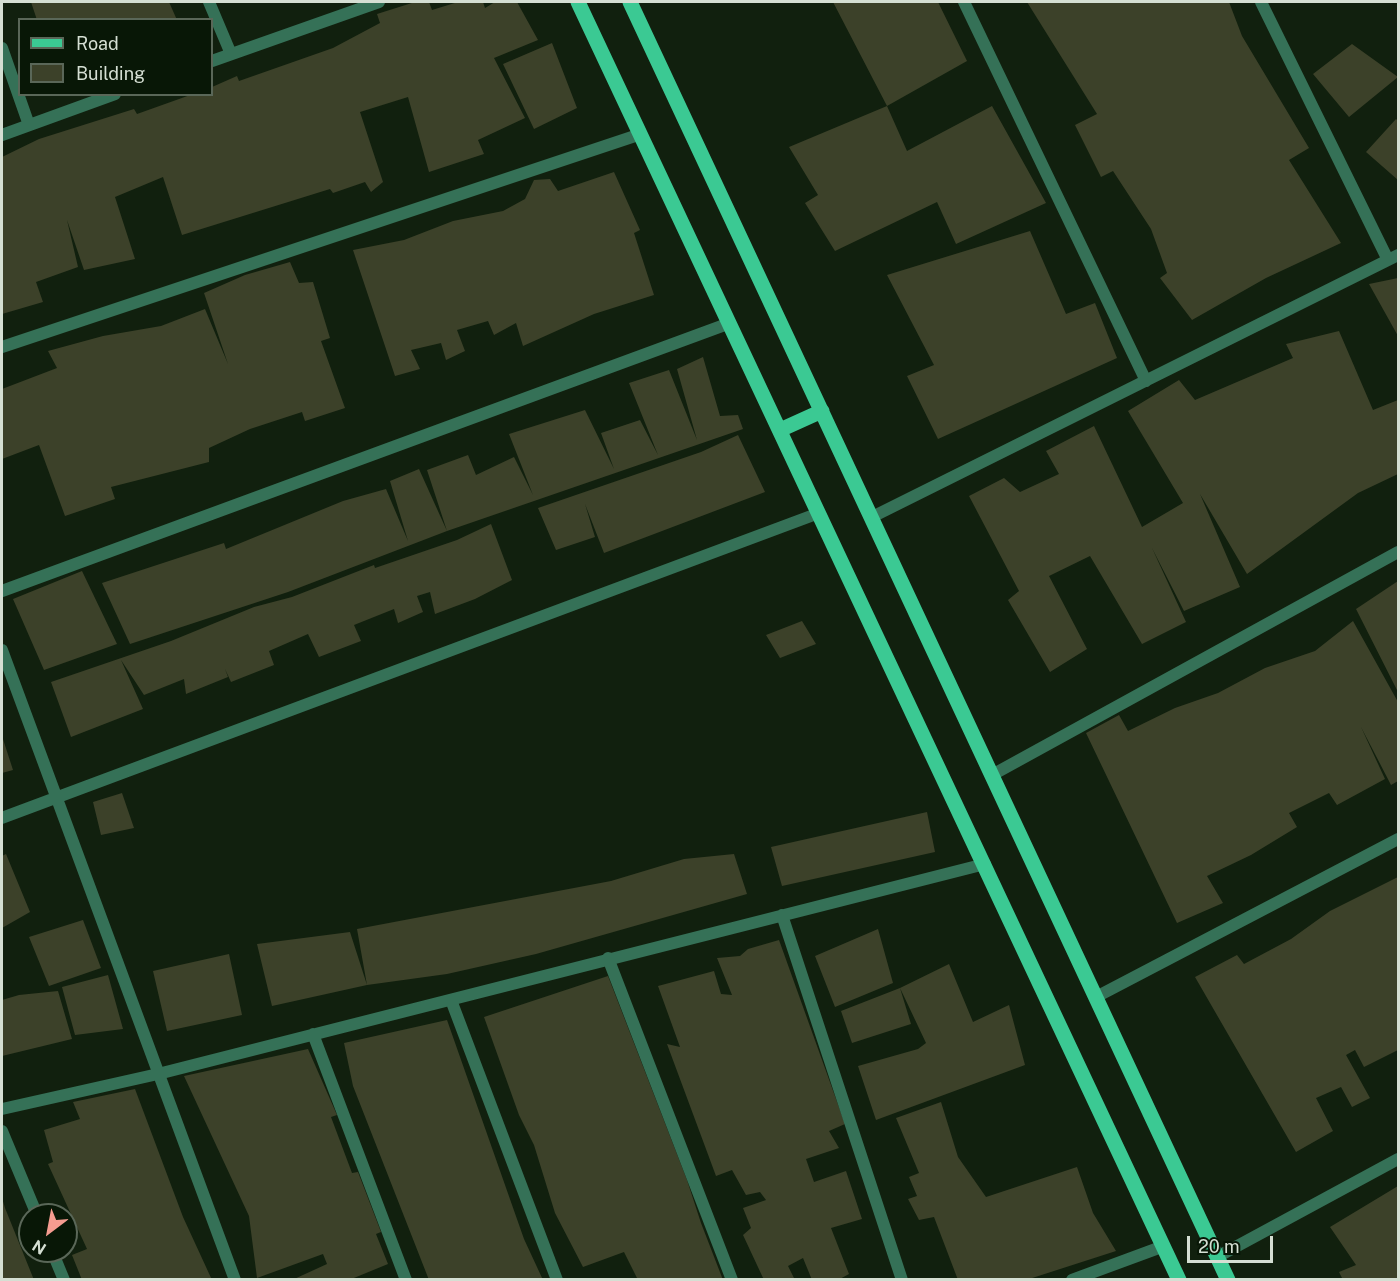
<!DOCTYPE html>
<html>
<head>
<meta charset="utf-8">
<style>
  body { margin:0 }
  #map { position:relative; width:1400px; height:1281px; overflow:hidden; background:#11200e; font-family:"Public Sans",sans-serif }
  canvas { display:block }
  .frame { position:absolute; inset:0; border:3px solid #d5dfd3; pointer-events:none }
  .legend { position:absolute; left:18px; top:18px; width:195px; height:78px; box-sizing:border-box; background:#081706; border:2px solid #5a6758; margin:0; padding:8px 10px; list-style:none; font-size:18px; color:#d5dfd3 }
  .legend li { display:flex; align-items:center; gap:12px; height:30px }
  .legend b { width:30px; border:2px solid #5a6758 }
  .north { position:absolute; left:18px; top:1203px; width:60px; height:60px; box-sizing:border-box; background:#081706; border:2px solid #5a6758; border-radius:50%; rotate:212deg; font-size:16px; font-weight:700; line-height:24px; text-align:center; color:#d5dfd3 }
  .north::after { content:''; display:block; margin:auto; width:21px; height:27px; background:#f59c90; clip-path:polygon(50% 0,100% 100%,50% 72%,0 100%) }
  .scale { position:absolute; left:1187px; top:1236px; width:86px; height:27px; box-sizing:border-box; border:3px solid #d5dfd3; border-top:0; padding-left:8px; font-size:18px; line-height:21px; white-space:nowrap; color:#d5dfd3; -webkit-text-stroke:4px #081706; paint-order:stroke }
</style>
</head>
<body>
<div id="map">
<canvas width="1400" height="1281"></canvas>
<div class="frame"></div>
<ul class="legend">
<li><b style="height:8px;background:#3bc993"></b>Road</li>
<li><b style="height:16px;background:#3c4129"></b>Building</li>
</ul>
<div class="north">N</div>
<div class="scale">20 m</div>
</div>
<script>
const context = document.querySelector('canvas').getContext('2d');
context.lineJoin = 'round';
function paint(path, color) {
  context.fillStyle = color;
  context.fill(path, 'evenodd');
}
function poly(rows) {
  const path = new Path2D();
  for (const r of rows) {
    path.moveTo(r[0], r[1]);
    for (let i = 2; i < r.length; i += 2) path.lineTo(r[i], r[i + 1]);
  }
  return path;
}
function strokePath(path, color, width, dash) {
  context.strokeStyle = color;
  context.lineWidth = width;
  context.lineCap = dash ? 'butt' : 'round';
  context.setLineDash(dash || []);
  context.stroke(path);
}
const building = poly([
  [31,2,169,2,177,20,37,20],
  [415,2,429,2,432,10,458,2,483,2,485,8,495,2,517,2,538,40,494,58,525,118,478,140,484,154,429,172,408,97,360,112,383,182,371,192,365,182,333,193,330,189,182,235,163,177,115,197,135,259,84,270,67,220,78,267,36,282,43,302,2,314,2,157,39,139,134,109,137,114,193,94,212,94,212,87,237,76,239,81,333,48,380,23,377,14],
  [833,2,938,2,967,61,887,106,907,151,992,106,1046,203,956,244,937,202,835,251,805,203,818,195,789,147,887,106],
  [1027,2,1229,2,1242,36,1309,148,1289,160,1341,243,1266,278,1192,320,1160,278,1167,273,1151,229,1113,171,1101,177,1075,125,1097,114],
  [552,43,577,108,534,129,503,64],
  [1352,44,1398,77,1349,117,1313,74],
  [1396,119,1398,121,1398,180,1366,152],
  [614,172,640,230,634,233,654,295,594,314,523,346,516,323,494,335,488,321,457,330,465,351,446,360,441,343,411,350,420,369,395,376,353,250,404,240,453,221,503,211,525,199,534,180,550,179,558,191],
  [1030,231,1066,314,1095,303,1117,358,938,439,907,376,934,365,887,275],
  [290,262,299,283,313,282,330,338,321,341,345,408,305,421,302,412,250,429,209,448,209,462,111,487,115,499,65,516,39,445,2,459,2,389,57,368,48,351,103,336,161,326,205,309,228,364,204,293,245,275],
  [1398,278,1398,336,1369,284],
  [1339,331,1373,410,1398,400,1398,474,1358,493,1247,574,1200,494,1240,587,1184,611,1152,548,1186,622,1142,644,1090,556,1049,576,1087,649,1050,672,1008,600,1019,591,969,496,1004,478,1020,492,1059,474,1046,451,1094,426,1142,527,1183,503,1128,411,1179,380,1195,400,1293,358,1286,344],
  [703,357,720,416,738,415,743,429,447,531,427,470,468,455,476,475,514,457,533,495,509,434,585,410,614,469,601,433,640,420,658,455,629,383,669,370,697,440,677,369],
  [738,435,765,492,604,553,585,504,595,537,556,550,538,508,701,452],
  [419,469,447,531,288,592,130,644,102,583,224,543,226,549,343,501,386,489,408,541,390,481],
  [491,524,512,580,475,599,435,614,430,592,417,596,423,612,398,623,394,609,354,625,361,641,319,657,308,634,269,651,274,665,231,682,225,669,228,677,186,694,184,679,144,695,121,660,143,709,71,737,51,682,171,641,254,607,292,597,374,565,375,568,457,540],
  [82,571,117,644,44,670,13,599],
  [1398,581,1398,692,1356,609],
  [802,621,816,644,780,658,766,635],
  [1353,621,1398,702,1398,781,1391,785,1361,727,1385,779,1337,805,1329,793,1289,813,1297,827,1251,855,1207,876,1223,903,1177,923,1086,733,1119,715,1128,731,1175,708,1218,693,1265,668,1315,651],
  [2,736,13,770,2,773],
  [122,793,134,828,101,835,93,802],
  [927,812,935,852,782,886,771,847],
  [6,854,30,912,2,928,2,856],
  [734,854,747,894,536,954,447,974,367,985,357,929,611,881,684,859],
  [1398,877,1398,1050,1364,1067,1355,1050,1346,1055,1370,1098,1352,1107,1341,1087,1316,1098,1333,1131,1296,1152,1195,977,1237,955,1244,964,1291,939,1330,911],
  [83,920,101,968,49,986,29,937],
  [878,929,893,983,835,1007,815,956],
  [350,932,367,985,272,1006,257,944],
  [779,940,845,1124,829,1131,839,1148,806,1159,814,1182,846,1171,862,1219,831,1228,849,1274,838,1280,812,1280,803,1258,788,1266,795,1280,764,1280,743,1235,751,1228,743,1208,766,1200,760,1192,746,1195,732,1170,716,1176,667,1044,680,1047,658,986,714,971,721,994,732,995,717,958,740,956,748,949],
  [229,954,242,1015,167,1031,153,971],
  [949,964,973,1022,1009,1005,1025,1065,876,1120,858,1066,918,1049,926,1043,900,988],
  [108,975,123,1029,75,1035,62,987],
  [608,976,687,1180,701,1223,723,1280,638,1280,624,1252,583,1267,555,1213,534,1145,519,1115,484,1017],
  [900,988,911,1024,852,1043,841,1011],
  [58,991,72,1039,2,1056,2,1000,19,995],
  [447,1020,524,1239,543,1280,429,1280,353,1086,344,1043],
  [308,1049,337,1115,331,1117,352,1173,358,1172,381,1232,376,1234,388,1264,349,1280,292,1280,327,1264,323,1254,257,1278,249,1216,184,1076],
  [135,1089,183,1217,212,1280,82,1280,72,1255,87,1249,48,1164,53,1162,44,1130,80,1119,73,1102],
  [941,1102,958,1157,986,1197,1077,1167,1093,1213,1116,1251,1026,1280,958,1280,934,1217,919,1220,908,1199,917,1196,909,1177,919,1173,896,1118],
  [1398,1186,1398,1280,1343,1280,1339,1272,1356,1265,1330,1227],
  [2,1198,5,1208,34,1280,2,1280]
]);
const minor = poly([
  [209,2,231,54],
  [964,2,1146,381],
  [1261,2,1388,260],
  [2,48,29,125],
  [212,61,379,2],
  [2,135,115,94],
  [2,347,641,134],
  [872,517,1398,255],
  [2,591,730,323],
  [2,650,235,1280],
  [992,775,1398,552],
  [2,818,819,513],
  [782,915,902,1280],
  [608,958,732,1280],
  [1096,997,1398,839],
  [451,1000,557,1280],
  [313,1034,406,1280],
  [2,1109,158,1074,985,864],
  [2,1131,37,1215],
  [52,1251,64,1280],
  [1072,1280,1164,1246]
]);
const tertiary = poly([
  [1217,1257,1398,1159]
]);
const primary = poly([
  [578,2,1179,1280],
  [630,2,1228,1280],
  [780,430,822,411]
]);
paint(building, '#3c4129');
strokePath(minor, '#357157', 12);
strokePath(tertiary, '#357157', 12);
strokePath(primary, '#3bc993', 15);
</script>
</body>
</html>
